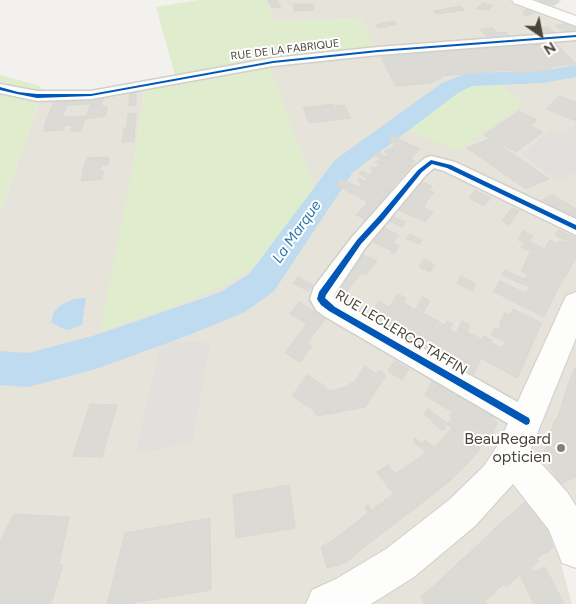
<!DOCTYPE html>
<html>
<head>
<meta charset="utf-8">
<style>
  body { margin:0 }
  #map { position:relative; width:576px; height:604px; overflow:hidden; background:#f2f1ed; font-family:Figtree,sans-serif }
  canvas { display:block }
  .north { position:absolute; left:516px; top:10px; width:50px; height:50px; -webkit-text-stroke:4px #fff; paint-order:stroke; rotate:147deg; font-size:14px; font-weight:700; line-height:20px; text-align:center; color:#494338 }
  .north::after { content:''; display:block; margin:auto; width:18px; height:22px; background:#494338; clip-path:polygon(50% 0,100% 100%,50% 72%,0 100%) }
</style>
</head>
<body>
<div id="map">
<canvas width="576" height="604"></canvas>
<div class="north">N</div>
</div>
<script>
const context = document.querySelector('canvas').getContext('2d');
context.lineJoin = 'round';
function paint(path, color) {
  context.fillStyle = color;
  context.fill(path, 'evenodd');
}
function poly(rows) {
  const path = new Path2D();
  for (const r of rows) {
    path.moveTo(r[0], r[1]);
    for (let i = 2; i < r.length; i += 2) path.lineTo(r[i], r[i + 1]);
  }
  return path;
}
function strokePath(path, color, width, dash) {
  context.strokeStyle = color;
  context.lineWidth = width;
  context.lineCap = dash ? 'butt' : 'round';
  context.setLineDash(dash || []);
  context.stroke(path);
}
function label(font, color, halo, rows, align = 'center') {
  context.font = font + ' Figtree,sans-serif';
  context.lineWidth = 4;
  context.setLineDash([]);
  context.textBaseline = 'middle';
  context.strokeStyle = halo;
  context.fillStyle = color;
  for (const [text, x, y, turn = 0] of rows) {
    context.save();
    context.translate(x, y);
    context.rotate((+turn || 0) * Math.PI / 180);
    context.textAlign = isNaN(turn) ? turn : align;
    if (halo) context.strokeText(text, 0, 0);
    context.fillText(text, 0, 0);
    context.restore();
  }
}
const residential = poly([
  [266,0,562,0,554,6,576,15,576,518,561,564,572,604,0,604,0,213,43,92,87,93,145,83,135,157,271,70,272,59,363,19,274,21]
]);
const green = poly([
  [198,0,266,0,274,21,363,19,374,47,272,59,271,70,315,189,261,263,219,288,165,310,100,331,135,157,145,83,175,75,156,7],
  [0,75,40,86,43,92,0,213],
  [495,80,519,100,521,106,456,151,401,126,453,89,470,81]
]);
const parking = poly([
  [576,122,576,172,558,181,522,154,551,129,564,135],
  [162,340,210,343,192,443,135,454]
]);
const water = poly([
  [86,298,82,325,69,330,61,328,51,322,54,312,61,305,74,299]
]);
const river = poly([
  [576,65,576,77,543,83,472,86,458,93,353,172,274,291,245,312,189,335,96,369,28,387,0,385,0,351,28,353,96,335,221,292,250,273,335,160,442,83,468,73,543,71,576,65]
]);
const building = poly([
  [267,0,276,0,281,7,272,8,267,0],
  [556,0,559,2,553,5,538,1,556,0],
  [483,3,493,6,488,10,491,10,476,9,483,3],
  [293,4,313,4,314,10,294,11,293,4],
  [461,6,465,10,437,14,433,11,461,6],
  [528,8,539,11,527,16,523,14,527,12,523,11,528,8],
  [394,21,397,24,386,27,379,28,375,25,394,21],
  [567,23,576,27,576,32,565,33,563,32,568,32,555,26,567,23],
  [549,27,555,33,537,34,532,29,549,27],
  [493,28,497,33,506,32,510,37,488,38,480,29,493,28],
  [553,40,576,64,549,67,552,70,512,73,510,70,440,76,441,78,431,83,396,86,381,57,407,55,405,53,553,40],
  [136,92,136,105,129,106,130,93,136,92],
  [559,96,576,102,576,121,546,109,559,96],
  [104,97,101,106,107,106,106,116,85,119,83,125,44,126,55,100,104,97],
  [91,104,86,116,62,117,67,105,91,104],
  [333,104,334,107,304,110,303,108,333,104],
  [344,105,351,118,309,123,304,110,344,105],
  [519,111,537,120,530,126,543,132,516,152,484,135,519,111],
  [136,113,135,127,127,128,128,114,136,113],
  [73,125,83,125,81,131,71,132,73,125],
  [45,126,65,126,63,130,44,131,45,126],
  [135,127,134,141,122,142,124,128,135,127],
  [393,136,420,149,410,159,389,150,395,144,388,140,393,136],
  [489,139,509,151,549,179,526,189,467,148,489,139],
  [387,149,389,150,415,161,410,167,386,157,388,154,384,152,387,149],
  [376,152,386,157,410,167,405,173,379,161,381,159,373,155,376,152],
  [108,157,108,159,87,161,87,158,108,157],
  [109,159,108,165,101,165,100,171,104,171,102,179,81,181,85,161,109,159],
  [377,161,379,161,405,173,400,179,376,168,379,164,375,162,377,161],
  [371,167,376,168,400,179,394,185,370,175,374,170,370,169,371,167],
  [362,171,370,175,394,185,389,192,365,181,367,178,359,174,362,171],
  [359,178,365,181,389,192,384,198,359,187,362,184,357,181,359,178],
  [341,179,384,198,366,220,356,215,368,202,336,185,341,179],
  [420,181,432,186,429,190,434,192,424,205,409,198,420,181],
  [475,190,491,198,484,206,469,198,475,190],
  [552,195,561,200,553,206,542,200,552,195],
  [409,198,426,205,424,208,433,212,425,222,399,210,409,198],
  [561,200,576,209,576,220,553,206,561,200],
  [512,208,519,211,509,225,502,221,512,208],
  [393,217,405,222,402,227,390,221,393,217],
  [384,228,399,235,393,243,378,236,384,228],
  [558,230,576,238,576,257,548,243,550,240,557,243,559,241,563,242,565,240,555,235,558,230],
  [523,231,533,236,529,241,544,249,548,243,576,257,571,267,518,240,523,231],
  [410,234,422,240,419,244,406,238,410,234],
  [378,236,399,246,394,254,391,253,392,251,373,242,378,236],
  [524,243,571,267,566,275,528,256,531,252,521,247,524,243],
  [363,255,377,261,366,275,361,273,344,295,336,290,363,255],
  [528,256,566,275,560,285,524,266,528,256],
  [424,259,435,265,430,272,419,267,424,259],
  [524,266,560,285,555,294,525,279,527,274,521,271,524,266],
  [505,270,555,294,550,305,526,293,530,286,524,285,502,275,505,270],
  [461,276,476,284,472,291,457,283,461,276],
  [298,277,313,285,308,291,293,283,298,277],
  [500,281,550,305,544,317,494,292,500,281],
  [398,294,406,298,403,302,410,306,395,330,371,315,379,301,389,307,398,294],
  [423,297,430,301,409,337,395,330,410,307,415,310,423,297],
  [299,302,315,312,306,323,290,314,299,302],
  [513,309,542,323,533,342,499,325,505,312,510,315,513,309],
  [315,312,326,318,307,343,312,346,300,362,285,353,315,312],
  [423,313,436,320,422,344,409,337,423,313],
  [436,320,445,325,447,321,453,324,437,353,422,344,436,320],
  [462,321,470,325,452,361,437,353,450,329,456,333,462,321],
  [501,326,533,342,528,354,491,335,494,329,498,330,501,326],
  [467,332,481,339,479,344,476,343,464,368,452,361,467,332],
  [484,336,492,340,488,348,523,366,517,378,481,358,474,374,464,368,476,343,479,344,484,336],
  [491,342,502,348,505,342,528,354,523,366,488,348,491,342],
  [395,361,409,369,402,380,388,371,395,361],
  [365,366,376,374,379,370,386,375,365,407,318,416,314,413,330,391,345,387,355,381,365,366],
  [575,368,576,369,576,386,569,382,575,368],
  [307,375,325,386,310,408,292,396,307,375],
  [432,381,440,385,432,400,425,395,432,381],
  [569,382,576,386,576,396,566,391,569,382],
  [440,385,493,416,497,424,492,435,432,400,440,385],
  [325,387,330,391,316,411,310,408,325,387],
  [566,391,576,396,576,408,563,400,566,391],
  [563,400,576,408,576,420,560,411,563,400],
  [90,404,117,405,102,457,73,456,90,404],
  [428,409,437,416,433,421,424,414,428,409],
  [560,411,576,420,576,433,556,421,560,411],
  [452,412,492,435,478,451,447,424,452,418,449,416,452,412],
  [437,416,448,424,443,431,432,422,437,416],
  [555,420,576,433,576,477,563,483,560,483,545,458,544,452,555,420],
  [452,428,478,451,468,463,441,440,452,428],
  [415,438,422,444,425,440,435,448,441,440,468,463,450,481,429,455,413,441,415,438],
  [426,453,450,481,418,506,395,474,426,453],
  [388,465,418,506,382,533,368,513,393,494,377,472,388,465],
  [289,485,295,528,236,538,233,495,289,485],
  [525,502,532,503,547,529,553,547,546,554,535,540,527,547,538,561,531,568,533,572,545,567,564,604,542,604,525,570,494,529,525,502],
  [368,505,371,510,368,513,382,533,345,563,333,540,368,513,365,508,368,505],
  [14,514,69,517,59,565,63,565,51,604,0,604,0,541,14,514],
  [210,518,211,590,126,604,107,604,125,533,210,518],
  [494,529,525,570,542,603,534,604,520,575,506,587,477,546,494,529],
  [333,540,345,563,327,568,321,547,333,540],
  [535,540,545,553,536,559,527,547,535,540],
  [477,546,498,575,479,593,459,562,477,546],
  [459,562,479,593,487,604,453,604,439,581,459,562],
  [498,575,504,584,485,601,479,593,498,575],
  [439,581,453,604,425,604,421,597,439,581]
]);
const minor = poly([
  [576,32,576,40,378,55,273,66,91,99,37,101,0,93,0,84,37,91,91,91,273,58,378,47,576,32],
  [431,156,455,162,576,219,576,235,444,171,434,168,426,175,366,247,333,297,535,412,539,421,535,430,526,434,324,316,316,310,310,299,314,287,352,237,414,167,425,158,431,156]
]);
const tertiary = poly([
  [512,0,532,0,576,16,576,26,514,3,512,0],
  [576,292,576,338,530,451,567,492,576,506,576,568,562,563,549,530,513,484,475,526,414,577,371,604,306,604,312,590,336,579,386,549,449,500,484,466,499,443,566,296,576,292]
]);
const cycleway = poly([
  [576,35,576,37,378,52,273,63,91,96,37,98,17,94,0,90,0,87,18,92,37,94,91,94,273,61,378,50,576,35],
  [431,160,451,165,576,225,576,230,447,168,432,164,422,172,383,220,361,244,326,295,325,298,335,307,529,418,530,421,529,424,526,425,329,311,321,305,317,299,319,292,357,240,379,216,418,170,431,160]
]);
const markers = [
  [561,448,5,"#848077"]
];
const farStreetnames = [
  ["RUE DE LA FABRIQUE",285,50,-7]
];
const streetNames = [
  ["RUE LECLERCQ TAFFIN",401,333,31]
];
const waterNames = [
  ["La Marque",297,232,-55]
];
const nearPoinames = [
  ["BeauRegard",551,439],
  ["opticien",551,457]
];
paint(residential, '#e6e3da');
paint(green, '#dfedce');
paint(parking, '#e2e0dc');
paint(water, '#bedbf0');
paint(river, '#bedbf0');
paint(building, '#dcdad5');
strokePath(building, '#dad8d3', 1);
strokePath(minor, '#d0cfcb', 3);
strokePath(tertiary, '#d0cfcb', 2);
paint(minor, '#fdfdfc');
paint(tertiary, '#fdfdfc');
paint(cycleway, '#0057b8');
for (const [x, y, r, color] of markers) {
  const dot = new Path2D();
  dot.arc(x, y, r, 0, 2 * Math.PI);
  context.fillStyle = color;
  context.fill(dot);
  strokePath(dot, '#fff', 2);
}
label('11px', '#494338', '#fff', farStreetnames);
label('14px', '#494338', '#fff', streetNames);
label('italic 15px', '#2e78ae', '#fff', waterNames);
label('16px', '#494338', '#fff', nearPoinames, 'right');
</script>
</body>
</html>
